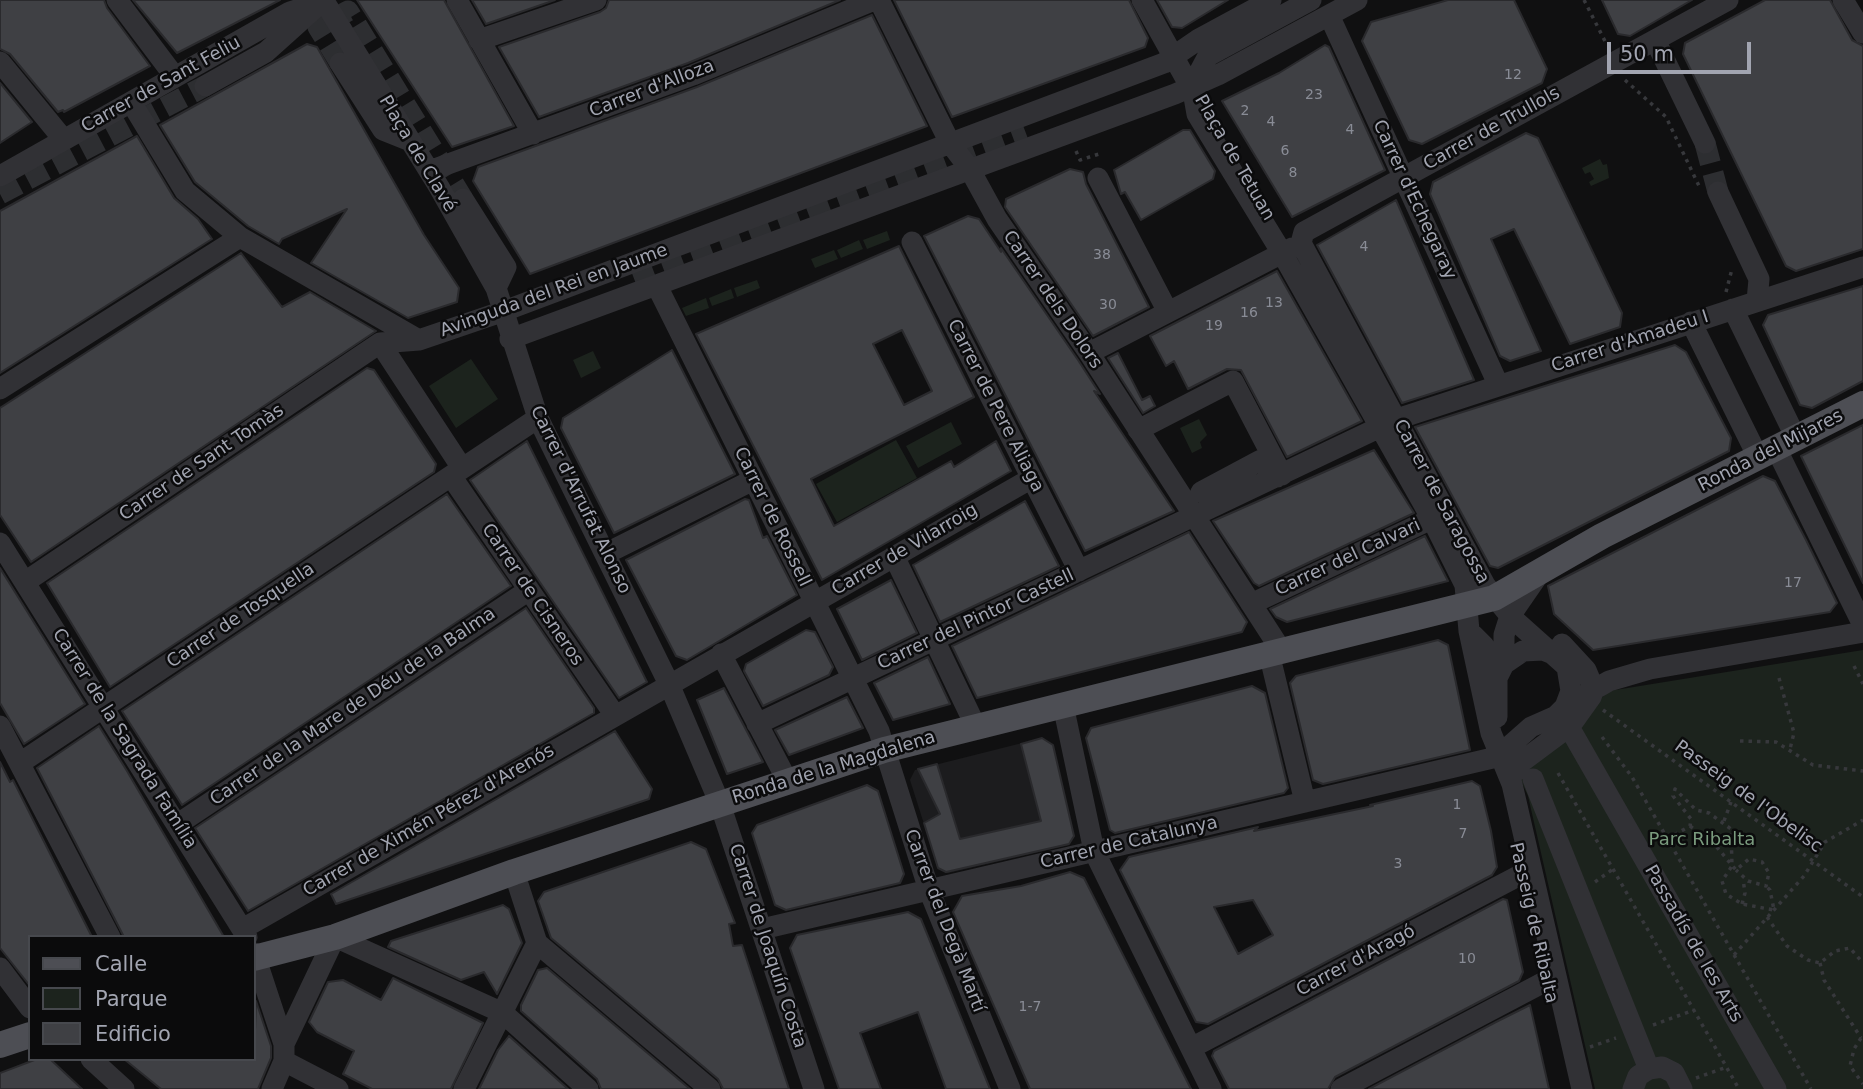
<!DOCTYPE html>
<html>
<head>
<meta charset="utf-8">
<style>
  body { margin:0 }
  #map { position:relative; width:1863px; height:1089px; overflow:hidden; background:#101011; font-family:"DejaVu Sans",sans-serif }
  canvas { display:block }
  .legend { position:absolute; left:28px; top:935px; width:228px; height:126px; box-sizing:border-box; background:#0b0b0c; border:2px solid #47494e; margin:0; padding:9px 12px; list-style:none; font-size:21px; color:#a2a5b1 }
  .legend li { display:flex; align-items:center; gap:14px; height:35px }
  .legend b { width:35px; border:2px solid #47494e }
  .scale { position:absolute; left:1607px; top:42px; width:144px; height:32px; box-sizing:border-box; border:4px solid #a2a5b1; border-top:0; padding-left:9px; font-size:21px; line-height:24px; white-space:nowrap; color:#a2a5b1; -webkit-text-stroke:5px #0b0b0c; paint-order:stroke }
</style>
</head>
<body>
<div id="map">
<canvas width="1863" height="1089"></canvas>
<ul class="legend">
<li><b style="height:9px;background:#4d4e54"></b>Calle</li>
<li><b style="height:19px;background:#1c231d"></b>Parque</li>
<li><b style="height:19px;background:#3f4044"></b>Edificio</li>
</ul>
<div class="scale">50 m</div>
</div>
<script>
const context = document.querySelector('canvas').getContext('2d');
context.lineJoin = 'round';
function paint(path, color) {
  context.fillStyle = color;
  context.fill(path, 'evenodd');
}
function poly(rows) {
  const path = new Path2D();
  for (const r of rows) {
    path.moveTo(r[0], r[1]);
    for (let i = 2; i < r.length; i += 2) path.lineTo(r[i], r[i + 1]);
  }
  return path;
}
function strokePath(path, color, width, dash) {
  context.strokeStyle = color;
  context.lineWidth = width;
  context.lineCap = dash ? 'butt' : 'round';
  context.setLineDash(dash || []);
  context.stroke(path);
}
function label(font, color, halo, rows, align = 'center') {
  context.font = font + ' "DejaVu Sans",sans-serif';
  context.lineWidth = 5;
  context.setLineDash([]);
  context.textBaseline = 'middle';
  context.strokeStyle = halo;
  context.fillStyle = color;
  for (const [text, x, y, turn = 0] of rows) {
    context.save();
    context.translate(x, y);
    context.rotate((+turn || 0) * Math.PI / 180);
    context.textAlign = isNaN(turn) ? turn : align;
    if (halo) context.strokeText(text, 0, 0);
    context.fillText(text, 0, 0);
    context.restore();
  }
}
const built = poly([
  [1042,738,1053,745,1074,836,1069,845,948,873,938,868,910,780,915,770]
]);
const green = poly([
  [1600,159,1603,165,1607,164,1609,178,1591,186,1589,182,1594,179,1590,172,1585,174,1582,168],
  [887,231,890,240,867,249,863,240],
  [859,240,863,249,841,258,837,250],
  [834,250,838,259,815,268,811,259],
  [757,280,760,288,737,297,734,288],
  [731,289,734,298,712,306,709,298],
  [706,298,709,308,686,316,682,308],
  [593,351,601,368,581,378,573,360],
  [471,359,498,399,456,428,429,386],
  [1199,419,1207,435,1200,442,1202,448,1192,453,1180,428],
  [951,422,962,444,918,468,906,446],
  [896,440,917,478,837,522,816,484],
  [1863,650,1863,1089,1595,1089,1528,796,1518,774,1609,691]
]);
const building = poly([
  [0,0,104,0,107,8,150,66,64,112,63,110,58,112,10,54,0,49,0,0],
  [133,0,280,0,177,53,133,0],
  [357,0,444,0,514,126,452,147,357,0],
  [472,0,555,0,486,24,472,0],
  [609,0,840,0,688,63,539,117,499,47,600,12,606,8,609,0],
  [894,0,1129,0,1148,38,1145,47,952,117,894,0],
  [1157,0,1228,0,1182,28,1172,27,1157,0],
  [1448,0,1514,0,1547,69,1542,83,1422,144,1409,140,1362,41,1371,22,1448,0],
  [1602,0,1692,0,1630,36,1618,34,1602,0],
  [1765,0,1830,0,1852,40,1863,46,1863,249,1796,271,1786,266,1683,54,1685,43,1765,0],
  [872,15,927,126,530,274,473,181,478,167,697,87,872,15],
  [307,44,317,47,424,235,459,288,457,302,408,318,311,263,347,209,282,239,279,244,248,226,195,182,160,125,307,44],
  [1325,45,1329,47,1385,170,1292,217,1222,101,1279,73,1325,45],
  [0,83,32,122,0,143,0,83],
  [1183,130,1190,130,1215,171,1213,179,1141,220,1125,192,1121,194,1114,170,1183,130],
  [1526,133,1538,138,1622,313,1620,327,1570,344,1514,229,1491,239,1541,351,1510,361,1500,356,1430,194,1433,182,1526,133],
  [137,136,174,198,198,219,212,239,0,373,0,211,137,136],
  [1070,169,1083,172,1086,184,1149,307,1093,336,1005,207,1006,199,1070,169],
  [1396,200,1474,380,1402,403,1317,245,1396,200],
  [968,216,979,219,1001,252,1001,248,1078,360,1100,394,1094,391,1174,511,1085,551,924,236,968,216],
  [899,246,974,397,811,479,834,526,951,461,954,467,996,441,1011,471,822,580,696,334,899,246],
  [902,330,932,391,904,405,873,344,902,330],
  [241,253,282,307,310,292,376,331,31,562,0,515,0,408,241,253],
  [1277,271,1362,421,1287,457,1241,370,1227,369,1188,389,1174,361,1166,366,1150,336,1277,271],
  [1863,286,1863,381,1812,408,1800,405,1763,325,1768,315,1863,286],
  [1675,345,1686,352,1731,438,1729,451,1498,568,1490,566,1415,427,1675,345],
  [672,350,735,474,614,533,561,428,563,418,672,350],
  [1118,353,1142,400,1150,396,1155,406,1143,413,1108,358,1118,353],
  [367,368,374,370,436,464,434,472,110,687,47,583,367,368],
  [1863,425,1863,583,1801,456,1863,425],
  [527,441,647,682,619,698,470,480,527,441],
  [1374,450,1414,513,1259,586,1254,583,1213,521,1374,450],
  [1763,476,1775,481,1806,540,1837,603,1830,612,1593,650,1554,614,1548,586,1763,476],
  [447,494,511,586,182,805,122,711,447,494],
  [745,499,749,500,763,538,767,536,797,595,687,660,676,656,626,560,745,499],
  [1025,501,1059,566,940,622,913,565,1025,501],
  [1189,532,1247,622,1242,632,977,698,952,646,1189,532],
  [1425,536,1448,581,1287,622,1276,617,1270,609,1425,536],
  [0,568,85,704,24,744,0,703,0,568],
  [891,580,917,633,862,660,837,609,891,580],
  [526,608,594,708,594,713,248,911,195,828,526,608],
  [806,630,815,632,833,667,829,675,763,706,744,671,746,664,806,630],
  [1438,640,1448,645,1470,750,1323,784,1313,780,1290,683,1296,676,1438,640],
  [928,657,950,704,893,720,874,683,928,657],
  [1252,686,1265,693,1288,788,1284,793,1115,833,1110,830,1086,738,1091,728,1252,686],
  [724,688,763,762,727,774,697,700,724,688],
  [847,697,863,728,789,755,775,730,847,697],
  [99,726,127,771,224,937,124,937,37,768,99,726],
  [615,731,652,789,649,799,336,904,331,894,615,731],
  [1042,738,1053,745,1074,836,1069,844,946,872,938,868,924,823,940,814,918,769,937,764,960,839,1041,821,1021,744,1042,738],
  [0,762,10,782,13,780,92,937,30,937,30,986,0,948,0,762],
  [1472,781,1480,786,1491,831,1497,867,1492,875,1208,1024,1196,1022,1120,870,1129,857,1258,827,1254,831,1373,806,1370,805,1472,781],
  [1253,900,1273,935,1238,954,1214,907,1253,900],
  [867,785,878,791,904,874,900,883,786,910,775,905,752,833,757,825,867,785],
  [691,842,706,849,735,923,729,924,733,946,742,945,789,1089,723,1089,718,1079,551,938,538,901,544,892,691,842],
  [1070,872,1084,878,1191,1089,1030,1089,953,912,962,896,1021,886,1070,872],
  [1503,899,1507,900,1523,972,1519,981,1335,1077,1328,1089,1229,1089,1212,1056,1214,1051,1503,899],
  [503,905,509,909,522,943,497,994,484,972,461,980,388,947,391,941,503,905],
  [908,912,921,919,990,1089,946,1089,918,1012,860,1033,881,1089,839,1089,790,948,797,935,908,912],
  [547,968,690,1089,601,1089,597,1079,521,1011,521,1005,538,970,547,968],
  [393,978,483,1023,451,1089,372,1089,343,1074,354,1051,317,1032,309,1022,328,982,343,980,381,1000,393,978],
  [256,1001,271,1046,271,1058,258,1089,161,1089,124,1059,254,1059,256,1001],
  [1530,1005,1549,1089,1369,1089,1496,1022,1530,1005],
  [509,1036,568,1089,479,1089,498,1050,509,1036],
  [37,1059,50,1059,82,1089,0,1089,0,1073,37,1059]
]);
const minorTunnel = poly([
  [340,63,318,27,348,11,463,199],
  [1705,143,1718,192],
  [0,194,205,86],
  [811,217,1027,136],
  [633,276,822,204]
]);
const path = poly([
  [1584,0,1607,45],
  [1625,80,1666,117,1699,186],
  [1076,151,1080,160,1099,154],
  [1726,292,1732,269],
  [1854,666,1863,684],
  [1779,678,1794,733,1790,749],
  [1603,710,1863,897],
  [1602,737,1632,777,1811,1089],
  [1740,741,1776,742,1813,765,1863,771],
  [1558,773,1739,1089],
  [1724,821,1731,802],
  [1690,826,1715,845,1736,870,1749,859,1762,862,1769,873,1766,886,1748,881,1736,870],
  [1667,839,1690,826,1691,819,1673,796,1675,789,1696,810,1709,813,1731,829,1732,866,1722,881,1726,894,1742,904,1774,910,1770,890,1766,886],
  [1595,882,1613,869],
  [1742,904,1745,893,1743,879],
  [1767,917,1787,946,1808,960,1820,963,1835,951,1850,948,1863,963],
  [1734,955,1804,876,1825,842,1863,820],
  [1820,963,1824,980,1861,1038],
  [1653,1025,1694,1010],
  [1861,1038,1854,1049,1850,1066,1863,1084],
  [1590,1047,1616,1038],
  [1696,1078,1727,1067]
]);
const minor = poly([
  [117,0,175,77],
  [457,0,533,134],
  [879,0,950,143,969,168,997,219,1089,353,1281,650],
  [1142,0,1197,99],
  [1843,0,1863,33],
  [324,1,439,187,496,288,538,418,669,684,720,804,814,1089],
  [1329,15,1498,384],
  [479,40,596,0],
  [1655,40,1705,143],
  [0,62,64,140],
  [340,63,383,130,408,140],
  [205,86,266,52,315,8],
  [1192,86,1197,114,1282,253,1432,519,1465,585,1469,631,1491,733,1512,784,1582,1089],
  [1192,86,1208,56,1311,0],
  [131,102,185,191,240,237,419,340],
  [429,171,693,75,874,0],
  [0,176,290,12,324,1],
  [1098,178,1168,312],
  [1718,192,1759,279,1757,301],
  [463,199,506,267,496,288],
  [912,242,1079,571],
  [657,286,879,731,929,890,1010,1089],
  [1733,309,1796,438],
  [1691,322,1758,457],
  [510,339,1175,94,1218,75,1357,0],
  [380,343,462,468],
  [1089,353,1292,248],
  [0,389,240,237],
  [1138,430,1233,381,1282,475],
  [1776,448,1863,625],
  [451,476,614,714],
  [1201,492,1259,461,1277,477],
  [0,543,247,937],
  [605,554,753,480],
  [894,556,976,727],
  [25,582,380,343,419,340,504,311,1164,63,1199,39,1271,0],
  [1251,604,1442,514],
  [1473,635,1484,646,1497,670,1497,717],
  [1269,653,1305,802],
  [721,654,788,782],
  [1504,664,1523,651,1543,650,1553,654],
  [1498,676,1504,664,1504,635,1510,616,1539,574],
  [1583,696,1609,681,1650,669,1863,632],
  [1063,705,1094,851,1211,1089],
  [757,724,1397,419,1863,267],
  [0,726,110,937],
  [1569,727,1776,1089],
  [20,763,538,418],
  [1510,779,1520,763,1571,725,1591,697,1594,689,1586,670,1562,644],
  [1533,779,1649,1069],
  [178,824,529,590],
  [514,872,537,943,710,1089],
  [244,928,1032,478],
  [762,929,1497,757,1531,727,1556,716,1565,707,1571,691,1567,667,1510,616,1485,585,1301,243,1304,232,1728,0],
  [254,953,284,1044,284,1061,272,1089],
  [0,968,30,1008],
  [284,1044,335,937,503,1013,588,1089],
  [1191,1048,1522,874],
  [91,1059,124,1089],
  [284,1061,338,1089],
  [464,1089,537,943],
  [1341,1089,1546,981],
  [1633,1089,1638,1076,1649,1069,1662,1067,1674,1073,1682,1089]
]);
const major = poly([
  [254,958,335,937,514,872,884,750,1494,598,1602,536,1863,404],
  [0,1045,30,1035]
]);
const numberNames = [
  ["12",1513,75],
  ["23",1314,95],
  ["2",1245,111],
  ["4",1271,122],
  ["4",1350,130],
  ["6",1285,151],
  ["8",1293,173],
  ["4",1364,247],
  ["38",1102,255],
  ["13",1274,303],
  ["30",1108,305],
  ["16",1249,313],
  ["19",1214,326],
  ["17",1793,583],
  ["1",1457,805],
  ["7",1463,834],
  ["3",1398,864],
  ["10",1467,959],
  ["1-7",1030,1007]
];
const streetNames = [
  ["Carrer de Sant Feliu",161,85,-29],
  ["Carrer d'Alloza",652,89,-21],
  ["Carrer de Trullols",1492,129,-29],
  ["Plaça de Clavé",417,154,59],
  ["Plaça de Tetuan",1234,158,60],
  ["Carrer d'Echegaray",1414,200,65],
  ["Avinguda del Rei en Jaume",554,291,-20],
  ["Carrer dels Dolors",1052,300,56],
  ["Carrer d'Amadeu I",1630,342,-18],
  ["Carrer de Pere Aliaga",995,406,63],
  ["Ronda del Mijares",1771,451,-27],
  ["Carrer de Sant Tomàs",202,463,-34],
  ["Carrer d'Arrufat Alonso",580,500,64],
  ["Carrer de Saragossa",1441,502,62],
  ["Carrer de Rossell",772,517,64],
  ["Carrer de Vilarroig",905,550,-30],
  ["Carrer del Calvari",1348,558,-25],
  ["Carrer de Cisneros",532,595,56],
  ["Carrer de Tosquella",241,616,-34],
  ["Carrer del Pintor Castell",976,620,-25],
  ["Carrer de la Mare de Déu de la Balma",353,707,-34],
  ["Carrer de la Sagrada Família",124,739,58],
  ["Ronda de la Magdalena",834,768,-17],
  ["Passeig de l'Obelisc",1748,797,36],
  ["Carrer de Ximén Pérez d'Arenós",429,821,-30],
  ["Carrer de Catalunya",1129,843,-13],
  ["Carrer del Degà Martí",944,921,69],
  ["Passeig de Ribalta",1533,923,77],
  ["Passadís de les Arts",1693,944,60],
  ["Carrer de Joaquín Costa",767,946,72],
  ["Carrer d'Aragó",1356,961,-28]
];
const parkNames = [
  ["Parc Ribalta",1702,840]
];
paint(built, '#1c1c1e');
paint(green, '#1c231d');
paint(building, '#3f4044');
strokePath(building, '#2a2a2d', 2);
strokePath(minorTunnel, '#2d2e31', 21, [21, 10]);
strokePath(path, '#37383c', 3.5, [3.5, 5]);
strokePath(minor, '#313135', 21);
strokePath(major, '#4d4e54', 26);
label('14px', '#898c96', null, numberNames);
label('18px', '#a2a5b1', '#0b0b0c', streetNames);
label('18px', '#7a9b7e', '#0b0b0c', parkNames);
</script>
</body>
</html>
